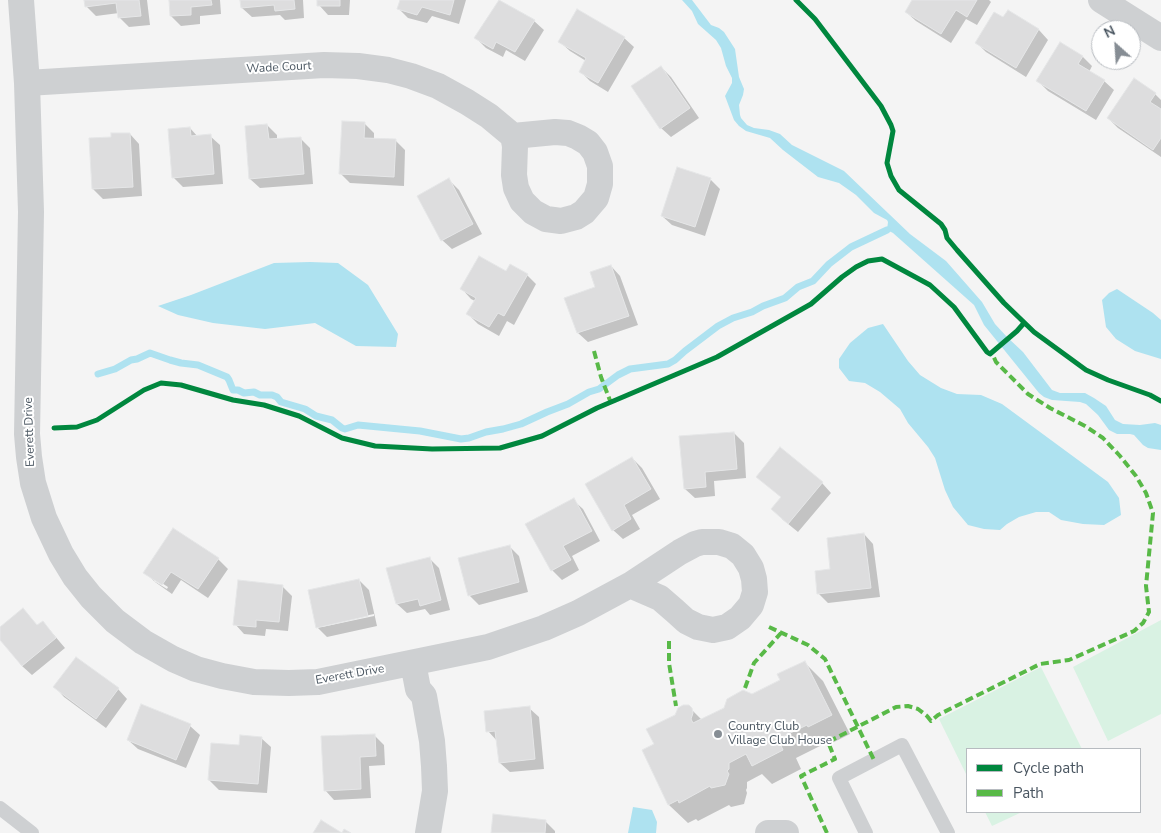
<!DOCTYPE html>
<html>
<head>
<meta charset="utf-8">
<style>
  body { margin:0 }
  #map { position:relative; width:1161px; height:833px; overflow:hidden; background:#f4f4f4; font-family:"Nunito Sans",sans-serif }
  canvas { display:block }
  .legend { position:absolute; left:966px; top:748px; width:175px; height:65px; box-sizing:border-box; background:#fff; border:1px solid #b7bbc0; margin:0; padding:6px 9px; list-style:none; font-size:15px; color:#4a5661 }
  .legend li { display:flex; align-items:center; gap:10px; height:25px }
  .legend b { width:25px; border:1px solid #b7bbc0 }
  .north { position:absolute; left:1091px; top:20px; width:50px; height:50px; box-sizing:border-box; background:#fff; border:1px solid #b7bbc0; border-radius:50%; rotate:334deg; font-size:14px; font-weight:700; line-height:20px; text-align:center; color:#4a5661 }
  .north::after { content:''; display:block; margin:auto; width:18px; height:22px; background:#868d94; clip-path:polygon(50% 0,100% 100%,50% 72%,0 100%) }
</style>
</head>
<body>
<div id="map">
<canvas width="1161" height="833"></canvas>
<ul class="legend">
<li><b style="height:6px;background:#00873e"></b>Cycle path</li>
<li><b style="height:6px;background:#58b947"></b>Path</li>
</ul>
<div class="north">N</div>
</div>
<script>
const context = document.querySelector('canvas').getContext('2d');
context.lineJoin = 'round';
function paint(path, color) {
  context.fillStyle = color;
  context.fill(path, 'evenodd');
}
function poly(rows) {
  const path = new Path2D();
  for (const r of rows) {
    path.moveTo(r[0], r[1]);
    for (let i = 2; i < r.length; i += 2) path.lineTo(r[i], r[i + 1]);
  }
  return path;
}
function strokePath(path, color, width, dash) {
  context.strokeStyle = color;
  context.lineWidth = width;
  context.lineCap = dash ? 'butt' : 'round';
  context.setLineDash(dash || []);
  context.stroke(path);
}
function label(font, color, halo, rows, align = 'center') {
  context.font = font + ' "Nunito Sans",sans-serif';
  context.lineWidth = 4;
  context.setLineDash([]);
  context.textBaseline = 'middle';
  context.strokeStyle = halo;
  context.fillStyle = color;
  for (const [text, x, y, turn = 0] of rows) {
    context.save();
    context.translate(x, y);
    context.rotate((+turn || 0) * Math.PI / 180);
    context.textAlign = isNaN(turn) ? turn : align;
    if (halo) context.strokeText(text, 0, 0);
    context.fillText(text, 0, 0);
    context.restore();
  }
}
const green = poly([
  [1161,620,1161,714,1108,741,1073,667],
  [1041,667,1082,749,967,749,967,776,939,719],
  [985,812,1022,812,992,826]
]);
const water = poly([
  [682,0,692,0,711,25,719,28,724,32,735,49,739,77,744,89,743,95,739,105,740,115,741,118,747,125,754,128,769,130,780,134,792,145,844,171,910,234,946,261,982,302,995,324,1007,337,1023,352,1052,390,1060,393,1085,393,1094,398,1106,406,1115,420,1123,424,1140,425,1155,423,1161,425,1161,450,1148,448,1143,445,1134,435,1130,434,1117,434,1109,430,1098,415,1086,404,1080,402,1052,400,1044,397,1039,393,984,325,974,305,893,233,887,230,888,222,887,220,874,213,856,195,839,183,818,177,783,150,770,138,746,131,739,126,734,120,725,96,732,83,732,78,726,66,721,48,716,40,698,24,692,11],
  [310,262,338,263,368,285,398,334,396,347,356,346,315,323,265,329,213,323,178,315,158,306,191,295,274,263],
  [1117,289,1153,313,1161,320,1161,359,1135,351,1116,339,1106,327,1102,300,1109,293],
  [883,324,908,361,920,375,941,388,957,394,981,395,1002,404,1108,482,1119,498,1121,515,1104,525,1083,524,1061,520,1049,512,1036,512,1019,517,1007,524,1000,530,984,529,968,525,953,507,945,490,935,458,928,447,908,423,900,409,880,392,865,383,849,381,839,368,839,359,850,343,868,328],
  [633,807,652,810,657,822,656,833,628,833]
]);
const shadow = poly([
  [85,0,147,0,150,25,129,27,120,18,119,13,96,16,86,6],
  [170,0,220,0,221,14,200,16,200,24,181,26,171,16],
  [241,0,303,0,304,18,285,20,280,15,252,17,242,8],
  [319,0,350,0,349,15,328,15,319,5],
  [401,0,466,0,459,24,432,16,427,23,408,18,399,9],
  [913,0,989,0,991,2,977,25,966,19,951,43,916,21,906,12],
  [1008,12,1039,30,1048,40,1026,77,986,52,977,43,1003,19],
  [534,21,544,30,525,61,506,50,503,57,486,48,476,38],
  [624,38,634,47,608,92,590,81,580,71,586,61,570,51,560,42],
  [1061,43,1083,57,1092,66,1089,72,1104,81,1114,90,1096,120,1048,91,1038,81],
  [661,67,671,77,699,118,671,137,661,128],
  [1134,80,1155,94,1161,100,1161,157,1118,128,1108,118],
  [364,123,374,133,374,139,396,141,405,150,404,186,350,183,341,174],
  [267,125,277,135,277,140,300,138,310,148,313,184,260,188,250,179],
  [190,128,198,137,210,136,220,145,223,184,183,187,173,177],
  [130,134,139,144,142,196,103,199,93,189],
  [678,169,711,180,720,189,705,236,672,225,662,216],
  [449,180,459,190,482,234,452,249,442,240],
  [611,266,620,276,638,325,588,342,578,333,566,299,596,288],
  [507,273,527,275,536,284,514,325,507,321,499,336,478,324,468,314,475,301,471,299,462,289],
  [734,433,744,443,746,478,714,481,715,496,695,498,685,489],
  [632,458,642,468,660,499,632,515,640,529,623,539,613,530],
  [758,477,822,483,831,493,798,532,782,519,782,498],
  [573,500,583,509,600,541,572,556,579,570,562,580,552,570],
  [864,534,873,544,880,597,828,603,818,593],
  [510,547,519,556,528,592,479,605,469,595],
  [429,558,439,568,450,610,430,615,425,609,407,613,397,604,388,569],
  [218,559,228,569,208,598,181,580,172,594,155,582,145,572],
  [154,578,168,587,167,589,154,581],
  [359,580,369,590,377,626,327,637,317,627],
  [374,614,374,616,322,627,322,625],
  [282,586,292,596,288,631,266,629,265,636,244,634,235,624],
  [43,622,65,648,32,675,22,666,0,638,0,628,38,626],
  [804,662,823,681,850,734,828,745,826,743,796,758,801,769,772,784,762,774,747,782,747,788,746,790,747,793,744,804,731,807,729,805,698,821,696,819,688,823,669,805,644,750,655,745,691,709,702,720,782,680],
  [55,687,118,689,127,699,106,728,64,697],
  [529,708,539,717,544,769,510,772,500,763,498,742,488,731],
  [190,726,200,735,186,768,138,749,128,740],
  [374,735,384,745,385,765,369,766,371,798,334,800,325,790],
  [261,738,271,747,267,793,219,790,209,780,241,747],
  [546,822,555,831,555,833,492,833]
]);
const stream = poly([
  [98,374,115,369,131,360,137,359,150,353,170,360,181,363,198,365,227,377,229,380,233,390,238,390,244,393,254,392,260,395,272,395,277,397,281,402,305,409,316,416,332,420,342,428,345,429,358,425,420,431,461,439,469,438,486,432,503,429,521,424,547,412,568,404,589,392,599,389,618,375,630,369,668,364,675,360,685,351,718,326,733,318,752,312,763,306,785,298,798,287,813,281,829,264,851,247,887,230]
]);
const building = poly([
  [84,0,139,0,141,16,118,18,116,3,85,7,84,0],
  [169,0,211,0,212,5,191,7,191,15,170,16,169,0],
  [240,0,294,0,295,9,275,11,274,5,241,8,240,0],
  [317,0,340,0,340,6,317,6,317,0],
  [400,0,454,0,450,15,422,7,417,15,397,9,400,0],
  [499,0,535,20,515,52,496,42,493,49,474,38,499,0],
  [912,0,977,0,967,17,956,10,941,34,905,12,912,0],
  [577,9,625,37,598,83,579,72,586,58,558,42,577,9],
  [1008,10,1039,29,1016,68,975,43,994,12,1003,17,1008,10],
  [1060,42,1083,56,1078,64,1105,80,1086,111,1036,81,1060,42],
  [661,66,690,108,660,129,631,86,661,66],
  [1134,78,1156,93,1150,102,1161,109,1161,138,1153,150,1107,118,1134,78],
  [342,121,365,122,364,138,396,139,394,177,339,174,342,121],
  [267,124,269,139,301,137,304,174,249,179,245,126,267,124],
  [190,127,191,136,211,134,214,174,172,178,168,129,190,127],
  [111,133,130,133,133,187,92,189,89,138,111,137,111,133],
  [677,167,711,178,695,227,661,216,677,167],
  [449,178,473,224,441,241,417,196,449,178],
  [479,256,506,271,510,264,528,274,504,316,498,313,489,327,466,314,476,298,460,289,479,256],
  [611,265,629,316,577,333,564,298,595,287,590,272,611,265],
  [734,432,737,469,705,472,706,487,684,489,679,436,734,432],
  [780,447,823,482,788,524,771,509,781,497,756,477,780,447],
  [632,457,651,489,624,505,631,519,612,531,585,484,632,457],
  [574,498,592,531,563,546,571,560,551,571,525,524,574,498],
  [173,528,219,558,198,589,171,572,162,585,143,573,173,528],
  [864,533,871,588,817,594,815,571,830,569,827,538,864,533],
  [510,545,519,582,468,596,458,558,510,545],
  [430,557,441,600,420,606,418,599,396,604,386,568,430,557],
  [359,579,368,616,316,628,308,590,359,579],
  [238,580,283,585,279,622,256,620,256,627,233,625,238,580],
  [23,608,37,625,43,621,56,638,22,666,0,640,0,627,23,608],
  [76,657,119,688,96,719,53,687,76,657],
  [805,661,832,715,808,727,807,725,778,739,783,750,752,766,746,754,729,763,729,769,727,771,729,774,725,785,711,788,710,786,679,803,678,800,668,805,642,750,654,744,646,729,675,715,678,708,683,705,689,705,692,708,693,713,691,719,693,723,724,708,727,699,743,690,752,694,780,680,777,674,805,661],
  [141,704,191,724,176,760,127,740,141,704],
  [530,706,535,759,499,763,495,731,486,732,484,711,530,706],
  [375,734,376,756,360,757,361,789,324,791,321,736,375,734],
  [240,735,262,737,258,784,208,780,211,743,239,745,240,735],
  [493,814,546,820,545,833,491,833,493,814],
  [321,820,342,833,344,829,351,833,313,833,321,820]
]);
const lane = poly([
  [0,808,32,833],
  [866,833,839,778,902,745,948,833]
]);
const street = poly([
  [21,0,27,83,31,212,27,434,29,457,33,483,44,518,61,554,75,577,91,597,115,621,143,642,173,659,196,669,222,676,254,682,289,683,318,682,488,647,544,628,578,613,630,585,660,598,675,611,686,621,698,627,713,630,727,627,740,618,751,605,755,592,754,579,751,568,743,555,732,546,719,542,702,542,695,544,680,552,630,585],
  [1101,0,1161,38],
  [27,83,324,65,358,66,388,70,411,76,438,86,467,102,489,116,513,136,515,146,514,175,516,188,522,201,533,212,546,219,561,221,576,217,584,212,596,198,600,184,600,166,595,152,588,143,578,137,568,133,555,132,513,136],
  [413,663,418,689,424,696,432,741,434,766,435,791,428,833],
  [768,833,786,833]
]);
const quiet = poly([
  [594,351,601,377,611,403],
  [769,627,808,645,825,659,874,760],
  [669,641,669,663,676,706],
  [745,688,754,663,781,633],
  [827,833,801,776,835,759,828,742,896,707,908,706,918,709,927,716,931,721,938,715,1040,664,1069,660,1134,631,1143,623,1149,612,1146,586,1153,513,1146,493,1136,476,1120,456,1103,438,1085,426,1050,408,1028,394,996,362,992,353]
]);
const cycleway = poly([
  [796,0,815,19,881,106,891,125,893,131,887,163,891,176,899,190,941,224,945,230,947,238,957,250,1004,303,1034,332,1086,370,1108,380,1150,395,1161,401],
  [54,428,77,427,97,420,144,390,161,383,181,385,233,400,264,405,299,416,342,438,375,446,432,449,500,448,542,436,597,408,717,357,811,304,842,277,856,267,868,261,882,259,930,285,954,307,987,352,990,354,1017,331,1024,323]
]);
const markers = [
  [718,734,5,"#868d94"]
];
const streetNames = [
  ["Wade Court",279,68,-3],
  ["Everett Drive",30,432,-92],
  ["Everett Drive",350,675,-10]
];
const poiNames = [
  ["Country Club",728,727],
  ["Village Club House",728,741]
];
paint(green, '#d9f2e3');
paint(water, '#aee2f0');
paint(shadow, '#0003');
strokePath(stream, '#aee2f0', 7);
paint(building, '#ddddde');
strokePath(building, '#e5e6e7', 1);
strokePath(lane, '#ced0d2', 14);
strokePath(street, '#ced0d2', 26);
strokePath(quiet, '#58b947', 4, [8, 4]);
strokePath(cycleway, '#00873e', 5);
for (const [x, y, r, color] of markers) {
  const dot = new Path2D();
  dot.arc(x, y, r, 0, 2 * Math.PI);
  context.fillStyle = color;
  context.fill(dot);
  strokePath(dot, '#fff', 2);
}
label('12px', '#4a5661', '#fff', streetNames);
label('12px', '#4a5661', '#fff', poiNames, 'left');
</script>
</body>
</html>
